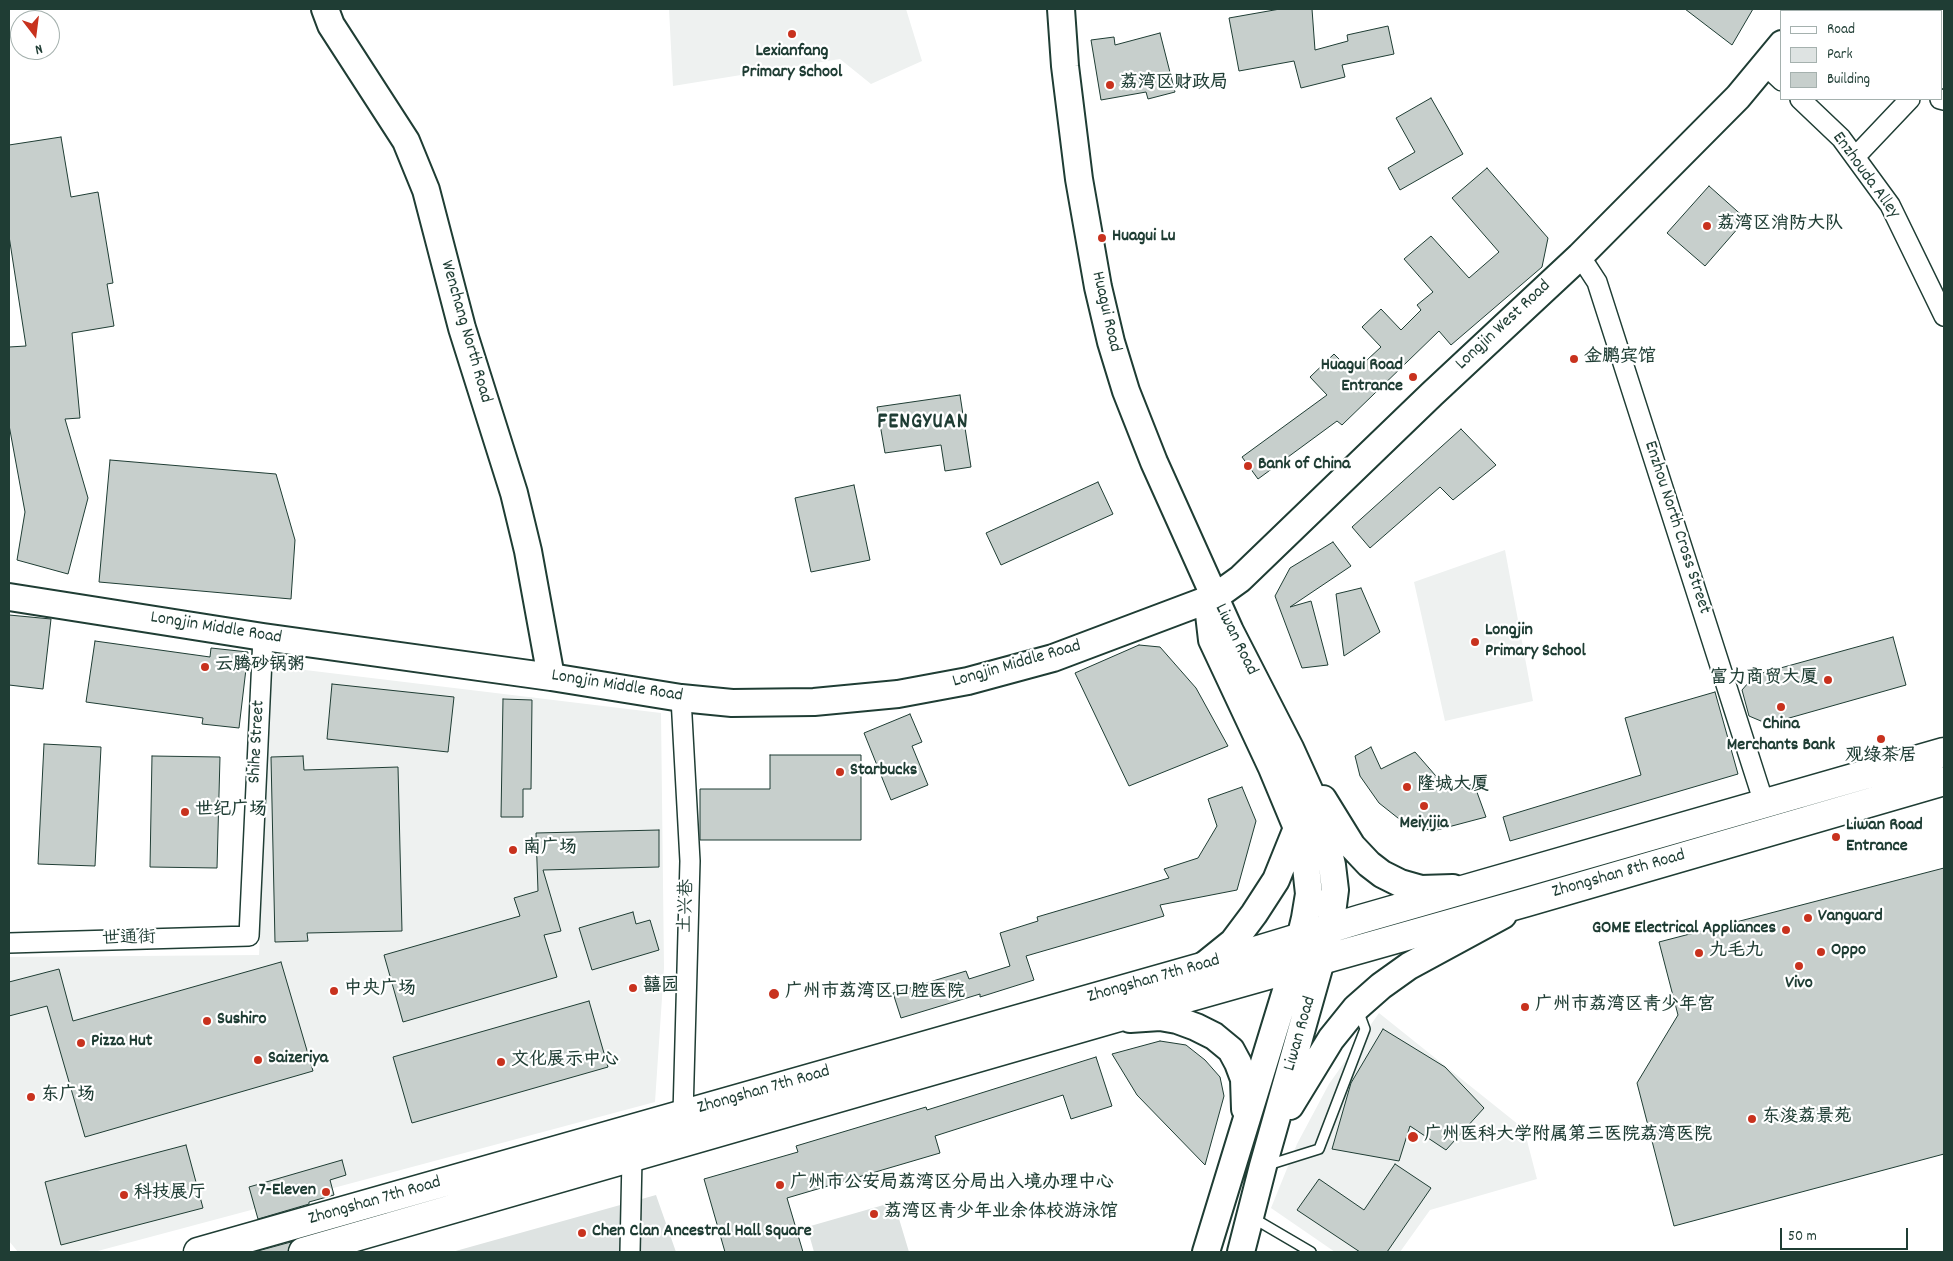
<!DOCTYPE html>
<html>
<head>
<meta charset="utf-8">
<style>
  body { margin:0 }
  #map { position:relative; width:1953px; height:1261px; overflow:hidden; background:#fff; font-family:Dekko,sans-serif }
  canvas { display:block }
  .frame { position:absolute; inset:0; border:10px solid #1f3d34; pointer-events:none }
  .legend { position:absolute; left:1780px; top:10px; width:162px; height:90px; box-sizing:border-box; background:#fff; border:1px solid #a5b1ae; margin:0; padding:6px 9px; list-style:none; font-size:15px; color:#1f3d34 }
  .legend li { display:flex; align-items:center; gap:10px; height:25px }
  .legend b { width:25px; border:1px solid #a5b1ae }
  .north { position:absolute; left:10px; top:10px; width:50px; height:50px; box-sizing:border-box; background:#fff; border:1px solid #a5b1ae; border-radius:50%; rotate:165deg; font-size:14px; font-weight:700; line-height:20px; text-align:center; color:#1f3d34 }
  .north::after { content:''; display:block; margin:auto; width:18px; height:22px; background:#c8321e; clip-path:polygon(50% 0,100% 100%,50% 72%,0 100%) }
  .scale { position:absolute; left:1780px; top:1228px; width:128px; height:22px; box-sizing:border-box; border:2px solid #1f3d34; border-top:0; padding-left:6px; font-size:15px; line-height:18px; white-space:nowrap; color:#1f3d34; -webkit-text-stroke:4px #fff; paint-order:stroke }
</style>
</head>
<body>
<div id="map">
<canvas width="1953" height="1261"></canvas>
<div class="frame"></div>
<ul class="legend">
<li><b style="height:6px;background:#fff"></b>Road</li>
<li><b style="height:14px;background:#dee3e2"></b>Park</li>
<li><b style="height:14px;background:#c7cfcc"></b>Building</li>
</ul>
<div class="north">N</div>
<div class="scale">50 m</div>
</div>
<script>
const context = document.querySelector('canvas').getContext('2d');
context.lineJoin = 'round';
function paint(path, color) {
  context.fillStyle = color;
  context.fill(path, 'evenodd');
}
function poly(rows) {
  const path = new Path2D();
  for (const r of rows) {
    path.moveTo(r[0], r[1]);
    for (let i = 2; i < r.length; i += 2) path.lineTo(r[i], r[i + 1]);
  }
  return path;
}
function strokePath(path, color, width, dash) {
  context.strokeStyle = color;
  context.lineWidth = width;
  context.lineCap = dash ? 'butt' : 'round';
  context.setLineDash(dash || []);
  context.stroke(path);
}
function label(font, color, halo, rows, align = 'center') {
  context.font = font + ' Dekko,"LXGW WenKai TC",sans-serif';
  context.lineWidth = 4.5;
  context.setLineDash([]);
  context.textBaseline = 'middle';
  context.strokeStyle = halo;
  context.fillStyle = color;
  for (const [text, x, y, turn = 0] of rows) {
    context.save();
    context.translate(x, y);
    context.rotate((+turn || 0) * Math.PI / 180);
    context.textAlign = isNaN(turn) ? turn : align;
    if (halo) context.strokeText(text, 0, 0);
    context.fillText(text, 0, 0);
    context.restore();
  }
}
const built = poly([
  [669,9,906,9,922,61,871,84,840,59,673,86],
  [1505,550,1533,701,1445,721,1414,582],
  [272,666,661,713,664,968,655,1102,94,1252,18,1252,9,1241,9,957,259,955],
  [1379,1013,1524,1129,1537,1179,1430,1210,1400,1252,1335,1252,1271,1208,1297,1144,1329,1084]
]);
const green = poly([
  [656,1195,676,1252,452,1252],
  [894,1202,909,1252,814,1252,807,1227]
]);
const building = poly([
  [1280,9,1312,9,1315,50,1348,41,1347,35,1388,26,1394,54,1342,65,1345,77,1301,88,1294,61,1239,71,1229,18,1280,9],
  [1685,9,1753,9,1732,45,1685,9],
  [1160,33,1175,92,1148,99,1146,92,1101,100,1091,40,1114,37,1115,45,1160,33],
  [1431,98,1463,154,1400,190,1388,168,1415,152,1396,118,1431,98],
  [61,137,71,197,98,192,113,283,107,284,114,326,72,333,80,418,65,419,88,498,68,574,17,560,25,512,9,425,9,347,26,346,9,236,9,145,61,137],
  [1487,168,1548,238,1542,267,1451,345,1439,331,1342,425,1337,421,1258,479,1242,457,1327,395,1310,377,1334,354,1353,373,1381,347,1362,327,1381,309,1401,330,1421,310,1417,305,1433,292,1404,259,1431,236,1469,278,1499,252,1452,198,1487,168],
  [1709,186,1746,219,1705,266,1667,233,1709,186],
  [960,395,971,467,945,471,941,445,885,453,877,407,960,395],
  [1461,429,1496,465,1453,500,1440,487,1370,548,1352,527,1461,429],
  [110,460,276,474,295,540,291,599,99,582,110,460],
  [1098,482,1113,514,1001,565,986,533,1098,482],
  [854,485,870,560,811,572,795,498,854,485],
  [1333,542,1351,566,1290,607,1311,601,1328,665,1302,668,1275,596,1290,568,1333,542],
  [1361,588,1380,632,1344,656,1336,594,1361,588],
  [9,615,51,619,43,689,9,685,9,615],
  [1893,637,1906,685,1768,724,1749,716,1742,690,1755,675,1893,637],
  [95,641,210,657,211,648,248,652,239,728,202,724,203,718,86,702,95,641],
  [1139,645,1160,647,1196,688,1228,746,1129,786,1075,673,1139,645],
  [332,684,454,697,448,752,327,739,332,684],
  [1715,692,1738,774,1510,841,1503,817,1641,775,1625,718,1715,692],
  [503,699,532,700,531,789,523,789,523,817,501,817,503,699],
  [910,714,922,742,912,746,928,785,891,800,864,733,910,714],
  [44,744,101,747,95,866,38,864,44,744],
  [1371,747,1381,769,1415,752,1449,791,1474,784,1486,817,1433,831,1403,822,1379,803,1360,776,1355,756,1371,747],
  [770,755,861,755,861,840,700,840,700,789,770,789,770,755],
  [152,756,220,757,217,868,150,867,152,756],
  [303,756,304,770,398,767,402,931,307,933,308,941,275,942,271,757,303,756],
  [1242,787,1256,821,1237,890,1160,905,1164,916,1026,956,1034,980,980,997,980,994,901,1018,893,993,966,971,969,979,1010,966,1000,933,1038,921,1037,917,1169,878,1164,869,1198,858,1217,826,1208,799,1242,787],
  [659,830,659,867,543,870,561,931,544,935,557,977,403,1022,384,955,520,916,514,898,538,891,536,833,659,830],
  [1944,868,1944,1154,1674,1226,1637,1083,1678,1015,1659,942,1944,868],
  [633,912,636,924,650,920,659,950,592,970,579,928,633,912],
  [281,962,313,1071,85,1137,47,1006,9,1016,9,982,59,969,73,1021,281,962],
  [589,1001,608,1067,412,1123,393,1057,589,1001],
  [1383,1029,1445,1067,1484,1108,1446,1150,1410,1126,1399,1161,1332,1149,1351,1083,1383,1029],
  [1160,1041,1186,1045,1205,1060,1220,1077,1224,1096,1205,1165,1137,1095,1112,1054,1160,1041],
  [1096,1057,1112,1106,1071,1119,1063,1095,935,1136,940,1153,787,1198,803,1252,725,1252,704,1179,798,1152,796,1146,926,1107,927,1110,1096,1057],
  [186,1145,203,1208,61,1245,45,1182,186,1145],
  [342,1160,346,1175,330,1180,334,1195,309,1202,309,1204,258,1219,249,1187,342,1160],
  [1395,1164,1431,1188,1387,1252,1360,1252,1297,1210,1319,1179,1364,1210,1395,1164],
  [291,1242,288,1252,254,1252,291,1242]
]);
const lane = poly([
  [1268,1165,1319,1149,1365,1029,1358,1010],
  [1253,1218,1311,1252]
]);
const street = poly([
  [1764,64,1782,81],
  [1800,99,1841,138,1890,205,1944,316],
  [1940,99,1944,100],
  [1855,157,1910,99],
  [1580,256,1597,282,1764,803],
  [681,698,690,861,683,1114],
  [9,943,249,936,263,637],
  [630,1252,632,1158]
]);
const secondary = poly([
  [325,9,331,25,406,141,426,190,462,328,514,493,528,551,551,677],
  [1061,9,1065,66,1079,179,1098,287,1111,342,1126,391,1154,462,1230,631,1290,748,1310,792,1322,823,1332,865,1335,890,1330,929,1263,1166,1241,1252],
  [1809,11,1811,9],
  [9,597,263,637,551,677,681,698,732,703,814,702,898,694,968,681,1053,658,1215,597,1240,579,1432,394,1580,256,1738,97,1782,44],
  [1323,799,1352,846,1369,864,1382,874,1400,883,1421,889,1453,888],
  [1202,967,1233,942,1254,914,1276,880,1297,828],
  [1130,1019,1160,1017,1177,1020,1196,1027,1214,1036,1231,1050,1238,1063,1244,1079,1245,1109],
  [1290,1106,1331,1039,1356,1008,1381,986,1409,966,1503,915],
  [1206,1252,1293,968,1305,918,1309,894,1305,857,1297,828,1272,768,1212,640,1209,614,1215,597]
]);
const primary = poly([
  [198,1252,1202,967,1361,919,1944,752],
  [303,1252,1112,1019,1527,902,1944,781]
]);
const markers = [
  [792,34,5,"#c8321e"],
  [1110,85,5,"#c8321e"],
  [1707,226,5,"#c8321e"],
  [1102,238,5,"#c8321e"],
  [1574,359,5,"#c8321e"],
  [1413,377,5,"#c8321e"],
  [1248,466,5,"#c8321e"],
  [1475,642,5,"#c8321e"],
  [205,667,5,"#c8321e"],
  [1828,680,5,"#c8321e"],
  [1781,707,5,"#c8321e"],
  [1881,739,5,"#c8321e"],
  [840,772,5,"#c8321e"],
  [1407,787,5,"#c8321e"],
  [1424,806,5,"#c8321e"],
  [185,812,5,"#c8321e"],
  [1836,837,5,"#c8321e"],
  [513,850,5,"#c8321e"],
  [1808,918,5,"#c8321e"],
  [1786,930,5,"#c8321e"],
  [1821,952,5,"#c8321e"],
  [1699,953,5,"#c8321e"],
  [1799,966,5,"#c8321e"],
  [633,988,5,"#c8321e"],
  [334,991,5,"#c8321e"],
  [774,994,6,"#c8321e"],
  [1525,1007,5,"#c8321e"],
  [207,1021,5,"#c8321e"],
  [81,1043,5,"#c8321e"],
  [258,1060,5,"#c8321e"],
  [501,1062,5,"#c8321e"],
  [31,1097,5,"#c8321e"],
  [1752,1119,5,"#c8321e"],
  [1413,1137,6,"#c8321e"],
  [780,1185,5,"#c8321e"],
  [326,1192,5,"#c8321e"],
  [124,1195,5,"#c8321e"],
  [874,1214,5,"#c8321e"],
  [582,1233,5,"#c8321e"]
];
const poiNames = [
  ["Lexianfang",792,53,"center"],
  ["Primary School",792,74,"center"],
  ["荔湾区财政局",1120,85],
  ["荔湾区消防大队",1717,226],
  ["Huagui Lu",1112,238],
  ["金鹏宾馆",1584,359],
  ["Huagui Road",1403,367,"right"],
  ["Entrance",1403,388,"right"],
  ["Bank of China",1258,466],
  ["Longjin",1485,632],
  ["Primary School",1485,653],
  ["云腾砂锅粥",215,667],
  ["富力商贸大厦",1818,680,"right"],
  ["China",1781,726,"center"],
  ["Merchants Bank",1781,747,"center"],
  ["观绿茶居",1881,758,"center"],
  ["Starbucks",850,772],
  ["隆城大厦",1417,787],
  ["世纪广场",195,812],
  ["Meiyijia",1424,825,"center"],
  ["Liwan Road",1846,827],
  ["Entrance",1846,848],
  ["南广场",523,850],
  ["Vanguard",1818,918],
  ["GOME Electrical Appliances",1776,930,"right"],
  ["Oppo",1831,952],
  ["九毛九",1709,953],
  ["Vivo",1799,985,"center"],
  ["囍园",643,988],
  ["中央广场",344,991],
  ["广州市荔湾区口腔医院",785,994],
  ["广州市荔湾区青少年宫",1535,1007],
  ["Sushiro",217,1021],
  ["Pizza Hut",91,1043],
  ["Saizeriya",268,1060],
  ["文化展示中心",511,1062],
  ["东广场",41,1097],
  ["东浚荔景苑",1762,1119],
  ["广州医科大学附属第三医院荔湾医院",1424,1137],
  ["广州市公安局荔湾区分局出入境办理中心",790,1185],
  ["7-Eleven",316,1192,"right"],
  ["科技展厅",134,1195],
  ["荔湾区青少年业余体校游泳馆",884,1214],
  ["Chen Clan Ancestral Hall Square",592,1233]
];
const streetNames = [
  ["Enzhouda Alley",1865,176,54],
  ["Huagui Road",1105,312,77],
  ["Longjin West Road",1504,326,-43],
  ["Wenchang North Road",465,332,74],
  ["Enzhou North Cross Street",1676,528,72],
  ["Longjin Middle Road",216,629,9],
  ["Liwan Road",1235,640,64],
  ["Longjin Middle Road",1017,665,-16],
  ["Longjin Middle Road",617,687,9],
  ["Shihe Street",258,742,-87],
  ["Zhongshan 8th Road",1619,875,-16],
  ["土兴巷",688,906,-88],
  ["世通街",129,940,-2],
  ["Zhongshan 7th Road",1154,980,-16],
  ["Liwan Road",1301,1034,-74],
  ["Zhongshan 7th Road",764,1091,-16],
  ["Zhongshan 7th Road",375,1202,-16]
];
const districtNames = [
  ["FENGYUAN",923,424]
];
paint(built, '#eef1f0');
paint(green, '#dee3e2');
paint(building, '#c7cfcc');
strokePath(building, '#1f3d34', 1);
strokePath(lane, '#1f3d34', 12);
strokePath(street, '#1f3d34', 22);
strokePath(secondary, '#1f3d34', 30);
strokePath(primary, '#1f3d34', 31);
strokePath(lane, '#fff', 9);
strokePath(street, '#fff', 19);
strokePath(secondary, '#fff', 26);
strokePath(primary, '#fff', 28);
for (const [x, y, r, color] of markers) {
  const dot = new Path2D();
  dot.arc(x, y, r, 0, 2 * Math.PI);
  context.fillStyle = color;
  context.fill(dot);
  strokePath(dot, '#fff', 2);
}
label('bold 18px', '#1f3d34', '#fff', poiNames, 'left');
label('18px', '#1f3d34', '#fff', streetNames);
context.letterSpacing = '1px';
label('bold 22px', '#1f3d34', '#fff', districtNames);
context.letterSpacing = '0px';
</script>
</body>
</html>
